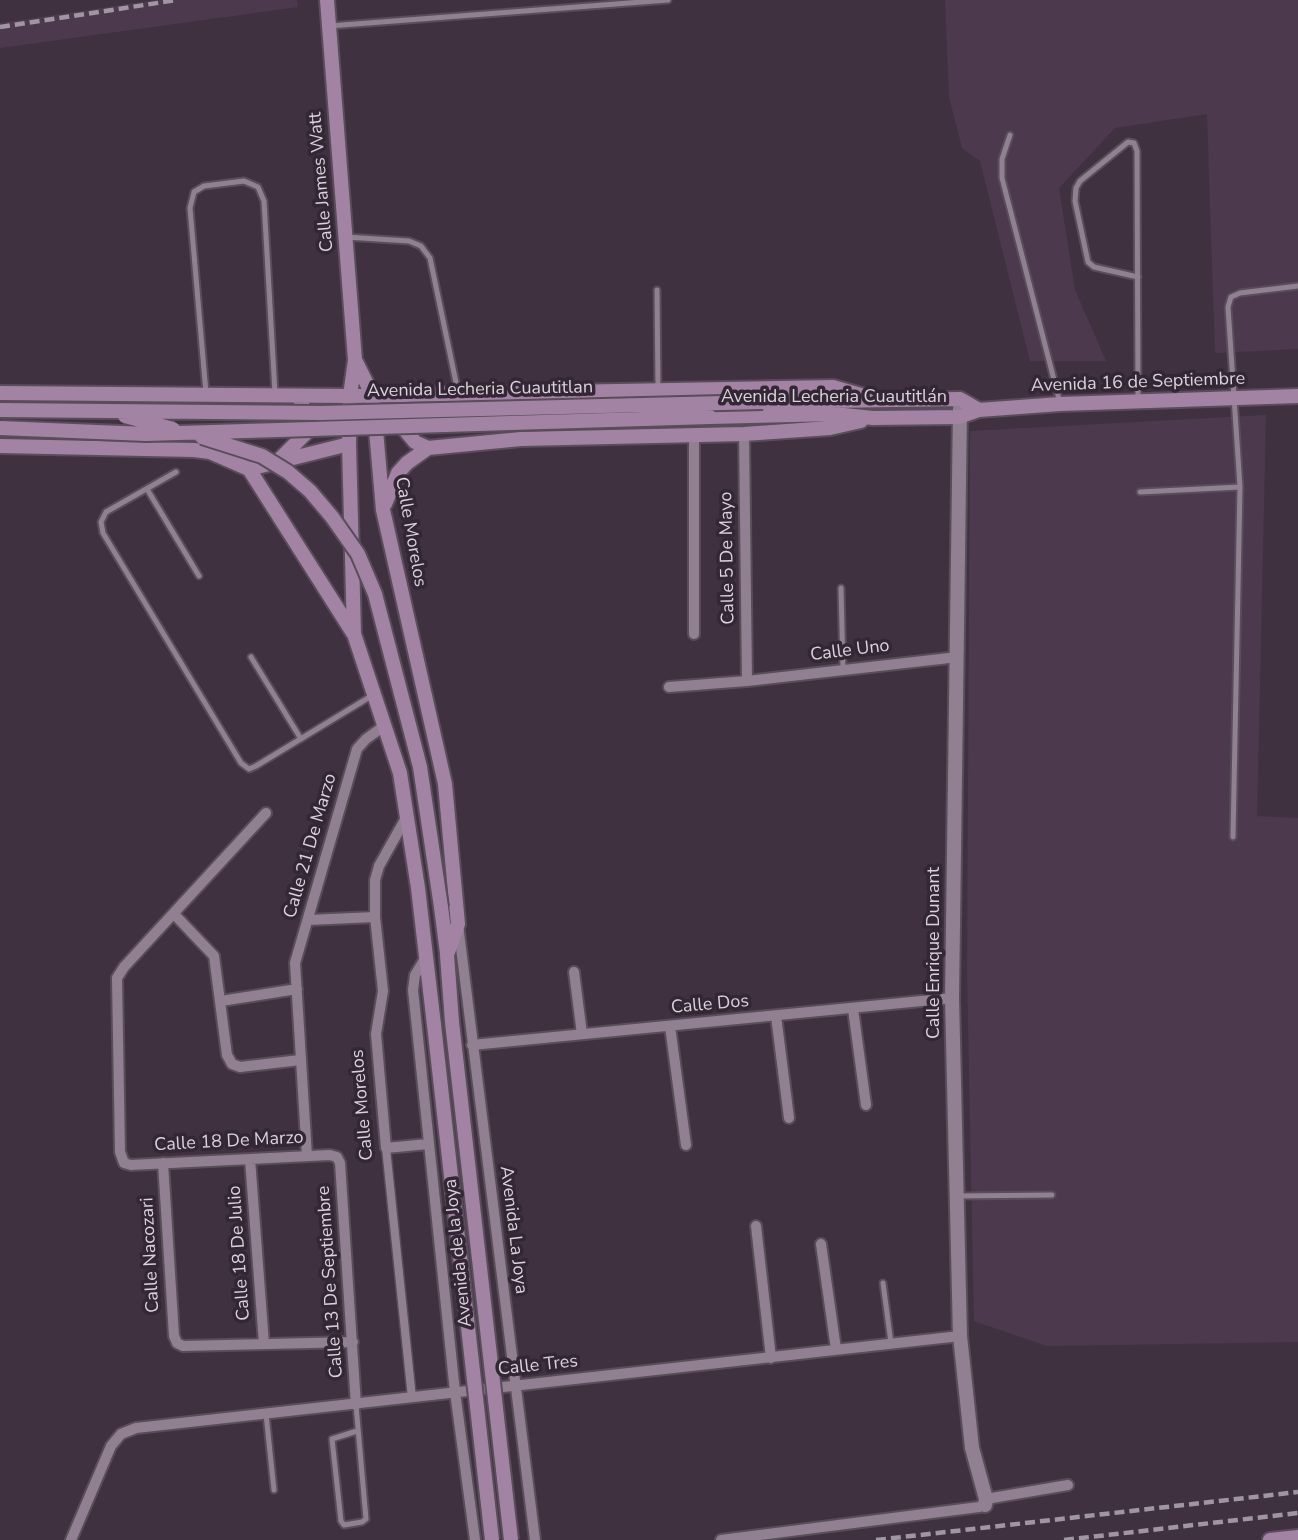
<!DOCTYPE html>
<html>
<head>
<meta charset="utf-8">
<style>
  body { margin:0 }
  canvas { display:block; background:#3f3140 }
</style>
</head>
<body>
<canvas width="1298" height="1540"></canvas>
<script>
const context = document.querySelector('canvas').getContext('2d');
context.lineJoin = 'round';
function paint(path, color) {
  context.fillStyle = color;
  context.fill(path, 'evenodd');
}
function poly(rows) {
  const path = new Path2D();
  for (const r of rows) {
    path.moveTo(r[0], r[1]);
    for (let i = 2; i < r.length; i += 2) path.lineTo(r[i], r[i + 1]);
  }
  return path;
}
function strokePath(path, color, width, dash) {
  context.strokeStyle = color;
  context.lineWidth = width;
  context.lineCap = dash ? 'butt' : 'round';
  context.setLineDash(dash || []);
  context.stroke(path);
}
function label(font, color, halo, rows, align = 'center') {
  context.font = font + ' "Nunito Sans",sans-serif';
  context.lineWidth = 7;
  context.setLineDash([]);
  context.textBaseline = 'middle';
  context.strokeStyle = halo;
  context.fillStyle = color;
  for (const [text, x, y, turn = 0] of rows) {
    context.save();
    context.translate(x, y);
    context.rotate((+turn || 0) * Math.PI / 180);
    context.textAlign = isNaN(turn) ? turn : align;
    if (halo) context.strokeText(text, 0, 0);
    context.fillText(text, 0, 0);
    context.restore();
  }
}
const built = poly([
  [154,0,297,0,298,7,0,48,0,23],
  [945,0,1298,0,1298,349,1215,353,1207,114,1115,128,1059,188,1075,290,1106,361,1030,361,980,161,962,148,949,97],
  [1266,415,1257,816,1298,818,1298,1342,1047,1346,974,1321,967,973,970,431]
]);
const service = poly([
  [329,26,668,0],
  [1010,135,1002,159,1002,178,1060,403],
  [346,237,409,241,421,246,430,258,458,392],
  [1138,277,1094,267,1088,262,1075,201,1076,188,1080,181,1128,142,1134,143,1137,151,1138,398],
  [657,290,658,389],
  [206,393,190,208,194,192,204,186,244,181,258,187,264,201,275,393],
  [176,472,106,512,101,522,103,533,241,763,249,769,256,766,373,695],
  [147,489,199,576],
  [1140,492,1240,487],
  [841,588,843,669],
  [251,657,301,739],
  [1233,837,1240,487,1228,307,1231,297,1240,293,1298,286],
  [957,1196,1052,1195],
  [883,1283,891,1343],
  [356,1405,366,1519,362,1522,344,1525,341,1521,332,1439,357,1431],
  [266,1414,274,1490]
]);
const pedestrian = poly([
  [386,1148,412,1398]
]);
const minor = poly([
  [744,434,747,681],
  [694,634,694,435],
  [669,687,747,681,958,657],
  [266,813,124,967,117,978,120,1152,124,1163,131,1165,330,1155,337,1157,340,1163,356,1405],
  [407,816,379,866,375,880,375,917,383,991,376,1034,386,1148,428,1144],
  [174,914,214,956,227,1055,232,1064,240,1067,300,1060],
  [308,920,375,917],
  [458,924,535,1540],
  [426,957,415,975,413,990,455,1392,475,1540],
  [574,972,582,1034],
  [221,1001,297,989],
  [853,1009,866,1105],
  [776,1016,789,1118],
  [670,1026,686,1145],
  [472,1045,952,998],
  [307,1156,295,963,357,749,366,739,384,726],
  [250,1159,264,1344],
  [163,1163,174,1336,177,1343,183,1346,353,1342],
  [756,1226,771,1358],
  [821,1244,836,1349],
  [986,1499,1068,1485],
  [71,1540,111,1446,121,1434,136,1428,960,1336],
  [721,1540,979,1507,985,1505]
]);
const tertiary = poly([
  [960,408,952,998,960,1336,972,1448,986,1499,985,1505]
]);
const secondary = poly([
  [327,0,355,360,350,396,349,444,354,634,400,773,418,888,434,1025],
  [355,360,373,396,383,510,445,784,458,924,447,955,452,1022],
  [0,393,350,396,833,387,875,399],
  [408,399,404,411,405,430,415,442,428,448],
  [763,402,960,399,979,410],
  [710,417,834,414,873,418,959,417,979,410,1060,404,1298,396],
  [0,446,194,450,210,452,249,469,353,633],
  [277,462,306,433,308,425,307,416,301,402],
  [249,469,349,444],
  [385,504,398,473,407,463,428,448,521,439,744,434,830,428,861,421],
  [441,907,447,953],
  [1270,1540,1298,1537]
]);
const rail = poly([
  [0,27,177,0],
  [876,1540,1298,1492],
  [1064,1540,1298,1513]
]);
const secondaryBridge = poly([
  [0,410,321,413,763,402],
  [125,416,173,429],
  [0,428,146,434,710,417],
  [202,437,262,456,288,472,310,491,332,517,358,554,375,594,420,767,441,907],
  [452,1022,511,1540],
  [434,1025,492,1540]
]);
const streetNames = [
  ["Calle James Watt",322,182,-95],
  ["Avenida 16 de Septiembre",1138,383,-2],
  ["Avenida Lecheria Cuautitlan",480,390,-1],
  ["Avenida Lecheria Cuautitlán",834,398],
  ["Calle Morelos",410,532,80],
  ["Calle 5 De Mayo",728,558,-91],
  ["Calle Uno",850,651,-7],
  ["Calle 21 De Marzo",311,846,-74],
  ["Calle Enrique Dunant",935,953,-90],
  ["Calle Dos",710,1005,-5],
  ["Calle Morelos",363,1105,-95],
  ["Calle 18 De Marzo",229,1142,-3],
  ["Avenida La Joya",513,1230,83],
  ["Calle 18 De Julio",240,1253,-94],
  ["Avenida de la Joya",459,1253,-96],
  ["Calle Nacozari",151,1255,-93],
  ["Calle 13 De Septiembre",331,1282,-94],
  ["Calle Tres",538,1366,-6]
];
paint(built, '#4c394d');
strokePath(service, '#584d59', 9);
strokePath(pedestrian, '#584d59', 11);
strokePath(minor, '#584d59', 14);
strokePath(tertiary, '#584d59', 18);
strokePath(secondary, '#584d59', 18);
strokePath(service, '#908091', 5);
strokePath(pedestrian, '#908091', 8);
strokePath(minor, '#908091', 10);
strokePath(tertiary, '#908091', 14);
strokePath(secondary, '#a283a4', 14);
strokePath(rail, '#a096a1', 4.5, [10, 5]);
strokePath(secondaryBridge, '#584d59', 18, []);
strokePath(secondaryBridge, '#a283a4', 14);
label('18px', '#dad2db', '#342735', streetNames);
</script>
</body>
</html>
